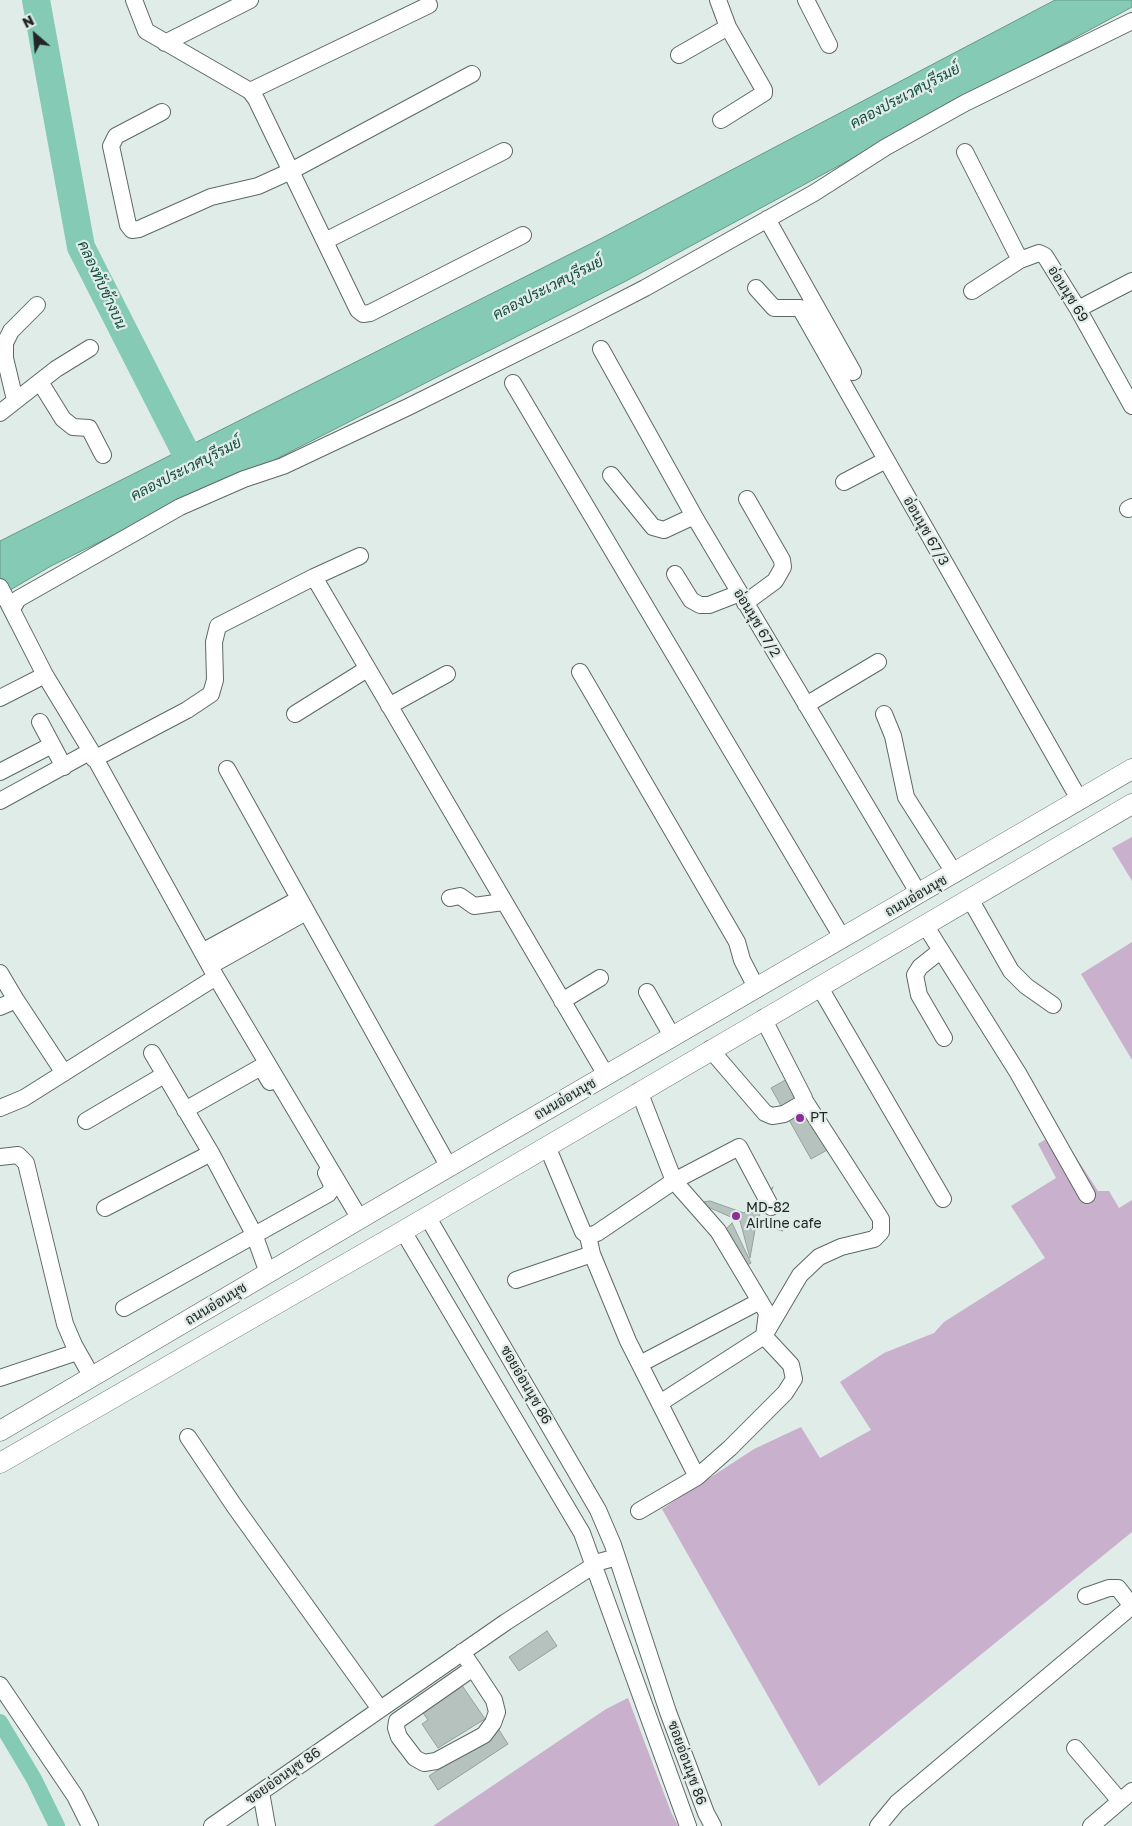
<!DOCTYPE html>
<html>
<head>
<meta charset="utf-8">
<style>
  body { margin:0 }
  #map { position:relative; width:1132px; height:1826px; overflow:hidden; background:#e0ece7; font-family:"Golos Text",sans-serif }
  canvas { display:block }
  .north { position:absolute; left:10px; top:10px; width:50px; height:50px; -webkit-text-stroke:4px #e0ece7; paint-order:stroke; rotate:333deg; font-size:14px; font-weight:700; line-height:20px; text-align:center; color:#222725 }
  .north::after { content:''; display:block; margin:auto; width:18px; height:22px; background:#222725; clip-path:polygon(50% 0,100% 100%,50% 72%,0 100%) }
</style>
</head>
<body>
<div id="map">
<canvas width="1132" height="1826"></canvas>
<div class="north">N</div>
</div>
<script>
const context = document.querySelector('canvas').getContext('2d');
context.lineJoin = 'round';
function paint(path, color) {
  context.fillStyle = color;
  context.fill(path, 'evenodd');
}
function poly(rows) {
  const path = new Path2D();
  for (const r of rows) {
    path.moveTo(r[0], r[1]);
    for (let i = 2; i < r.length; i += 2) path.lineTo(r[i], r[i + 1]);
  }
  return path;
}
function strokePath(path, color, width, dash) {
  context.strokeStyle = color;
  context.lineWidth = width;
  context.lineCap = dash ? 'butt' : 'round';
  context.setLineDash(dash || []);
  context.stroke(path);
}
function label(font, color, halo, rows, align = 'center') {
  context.font = font + ' "Golos Text",Sarabun,sans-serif';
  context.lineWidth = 4.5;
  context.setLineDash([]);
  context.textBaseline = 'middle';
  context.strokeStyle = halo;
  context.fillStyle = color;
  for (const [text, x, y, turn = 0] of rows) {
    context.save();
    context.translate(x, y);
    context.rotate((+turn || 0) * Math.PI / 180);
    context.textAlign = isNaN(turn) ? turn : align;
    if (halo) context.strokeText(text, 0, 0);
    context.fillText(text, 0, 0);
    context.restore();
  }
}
const green = poly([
  [1132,837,1132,881,1112,848],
  [1132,942,1132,1060,1081,974],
  [1059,1131,1098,1191,1109,1191,1119,1208,1132,1200,1132,1532,819,1786,662,1509,754,1449,801,1427,820,1458,871,1430,840,1382,884,1353,934,1333,944,1322,1045,1258,1011,1206,1056,1178,1038,1144],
  [628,1698,671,1812,678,1826,433,1826,606,1709]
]);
const water = poly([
  [1055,0,1132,0,1132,7,626,281,225,485,193,496,51,566,0,596,0,541,602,238,1055,0]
]);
const canal = poly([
  [0,1722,34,1779,57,1826]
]);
const river = poly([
  [36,0,81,247,193,467]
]);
const building = poly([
  [789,1078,829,1149,811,1159,771,1088,789,1078],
  [773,1187,758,1218,773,1224,783,1231,756,1224,750,1258,740,1221,708,1207,702,1202,710,1201,744,1213,773,1187],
  [732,1223,751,1263,738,1269,717,1238,732,1223],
  [547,1631,557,1646,519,1671,509,1657,547,1631],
  [461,1684,485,1719,438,1748,422,1724,428,1720,421,1710,461,1684],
  [499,1730,508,1744,438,1790,429,1776,499,1730]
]);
const minor = poly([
  [134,0,146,31,250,91,256,99,358,310,363,314,370,313,523,235],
  [718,0,728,27,764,90,764,93,721,120],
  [806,0,829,45],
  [165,43,250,0],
  [679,55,728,27],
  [250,91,429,5],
  [162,112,116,136,111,146,128,225,132,230,139,229,211,197,258,186,291,171,472,74],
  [965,152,1020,260],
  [767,219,853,372],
  [325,241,504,151],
  [756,288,774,308,800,308,1079,799],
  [972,291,1020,260,1039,253,1045,256,1078,309,1132,406],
  [1078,309,1132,281],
  [601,349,694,516,919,894],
  [40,382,63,419,73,427,89,428,103,455],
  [513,383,843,939],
  [15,400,5,358,5,343,11,331,37,305],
  [0,413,56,369,90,348],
  [611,475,653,527,664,530,694,516],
  [844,482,886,460],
  [1128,509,1132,507],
  [675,574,691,600,700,605,709,605,740,593],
  [314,577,360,556],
  [0,587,45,675,91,751,216,977,360,1219],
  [745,603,775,581,783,567,782,560,747,499],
  [12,609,18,599,180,507,244,479,283,466,408,407,579,322,645,288,814,193,886,147,965,103,1132,21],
  [580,672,737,942,742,960,757,989],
  [0,698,45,675],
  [806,705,878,662],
  [389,706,447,674],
  [295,714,367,669],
  [884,714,893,736,906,797,955,874],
  [40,722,64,767],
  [94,759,187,710,211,694,215,680,214,642,218,626,314,577,606,1075],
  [227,769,449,1167],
  [0,772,52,745],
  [0,801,91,751],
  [450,898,460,896,474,906,503,902],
  [970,899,1011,971,1026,986,1053,1005],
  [925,925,1018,1073,1087,1195],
  [940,951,920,967,915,975,919,995,944,1038],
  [202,952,299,899],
  [210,966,306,912],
  [0,973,16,1000],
  [819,986,943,1199],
  [647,992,672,1036],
  [562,1001,600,978],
  [0,1007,16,1000,64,1073],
  [710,1049,765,1113,772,1116,784,1114,803,1103,804,1098,763,1018],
  [152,1053,211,1153,254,1234,268,1273],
  [0,1108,24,1098,216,977],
  [185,1110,261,1067,270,1082],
  [86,1121,164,1075],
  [547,1146,583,1232,588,1236,597,1233,674,1181,639,1091],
  [0,1157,18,1155,26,1163,65,1324,74,1345,92,1377],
  [105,1208,211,1153],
  [427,1216,598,1510,613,1545,668,1712,706,1813,713,1826],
  [403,1231,582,1533,688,1826],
  [588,1236,592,1254,628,1341,697,1477],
  [516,1280,592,1254],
  [124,1308,328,1194,333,1187,326,1173],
  [640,1364,760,1301],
  [0,1378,77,1352],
  [660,1403,764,1336,800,1275,819,1257,841,1247,874,1239,881,1232,881,1219,805,1101],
  [188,1437,235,1507,380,1709],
  [639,1511,697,1477,730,1448,785,1393,794,1379,791,1365,764,1336,767,1313,718,1231,674,1181,739,1147,771,1207],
  [1086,1596,1109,1588,1118,1588,1132,1606],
  [462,1652,473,1668,494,1700,497,1712,493,1723,484,1735,436,1761,424,1763,415,1758,399,1737,396,1728,397,1721,473,1668],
  [0,1685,75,1796,90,1826],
  [1075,1748,1120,1801],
  [261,1792,267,1826],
  [212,1826,506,1622,599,1562,617,1557],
  [878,1826,897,1803,1132,1606],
  [1091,1826,1132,1791]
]);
const major = poly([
  [0,1431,385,1204,1132,769],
  [0,1463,403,1231,1132,804]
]);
const markers = [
  [800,1118,5,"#8b2e99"],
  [736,1216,5,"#8b2e99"]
];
const streetNames = [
  ["อ่อนนุช 69",1068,294,58],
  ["อ่อนนุช 67/3",926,531,60],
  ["อ่อนนุช 67/2",757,623,59],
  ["ถนนอ่อนนุช",916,896,-30],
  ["ถนนอ่อนนุช",565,1099,-30],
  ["ถนนอ่อนนุช",216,1304,-31],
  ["ซอยอ่อนนุช 86",526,1385,60],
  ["ซอยอ่อนนุช 86",687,1763,70],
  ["ซอยอ่อนนุช 86",283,1776,-35]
];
const poiNames = [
  ["PT",810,1118],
  ["MD-82",746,1208],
  ["Airline cafe",746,1224]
];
const waterNames = [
  ["คลองประเวศบุรีรมย์",905,96,-28],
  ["คลองทับช้างบน",102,285,65],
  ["คลองประเวศบุรีรมย์",548,288,-27],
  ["คลองประเวศบุรีรมย์",186,469,-27]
];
paint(green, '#c9b0cc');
paint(water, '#84cab4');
strokePath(water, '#679989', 1);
strokePath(canal, '#84cab4', 16);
strokePath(river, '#84cab4', 28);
paint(building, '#b6c2be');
strokePath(building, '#95a09c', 1);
strokePath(minor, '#5e6965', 18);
strokePath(major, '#5e6965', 21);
strokePath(minor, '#fff', 16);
strokePath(major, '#fff', 20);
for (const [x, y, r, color] of markers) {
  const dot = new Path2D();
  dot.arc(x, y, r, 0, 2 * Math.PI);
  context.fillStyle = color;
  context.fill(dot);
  strokePath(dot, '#e0ece7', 2);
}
label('14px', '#222725', '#e0ece7', streetNames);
label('14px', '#222725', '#e0ece7', poiNames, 'left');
label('italic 15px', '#144e40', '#e0ece7', waterNames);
</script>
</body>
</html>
